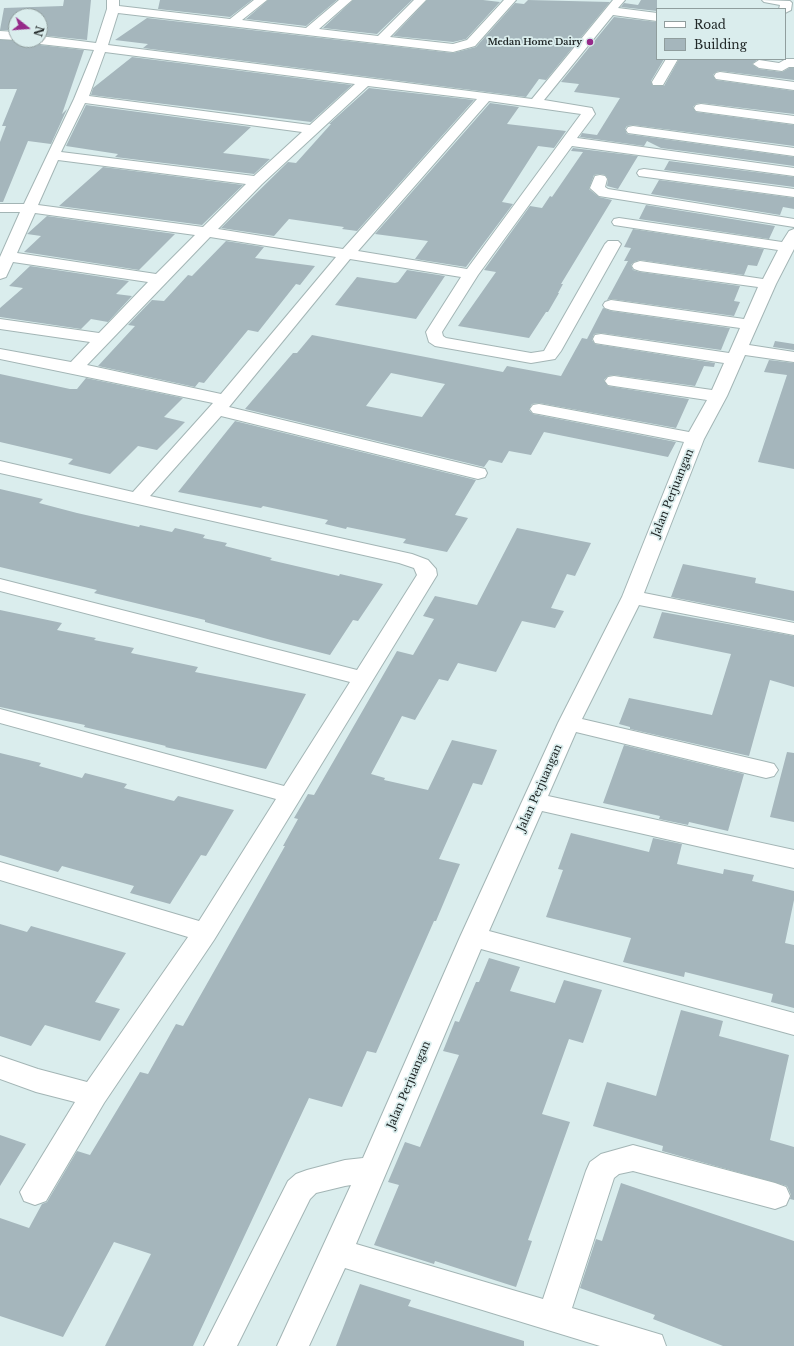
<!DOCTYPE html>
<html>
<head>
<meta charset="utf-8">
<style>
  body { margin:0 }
  #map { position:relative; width:794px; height:1346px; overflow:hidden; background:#daeded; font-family:"Libre Baskerville",serif }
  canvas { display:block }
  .legend { position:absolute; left:656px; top:8px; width:130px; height:52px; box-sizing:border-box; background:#daeded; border:1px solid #909e9e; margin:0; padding:5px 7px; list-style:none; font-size:12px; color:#202727 }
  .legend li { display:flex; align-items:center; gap:8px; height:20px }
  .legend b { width:20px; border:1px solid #909e9e }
  .north { position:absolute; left:8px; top:8px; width:40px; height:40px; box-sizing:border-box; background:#daeded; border:1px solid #909e9e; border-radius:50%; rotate:107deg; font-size:11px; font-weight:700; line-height:16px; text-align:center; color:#202727 }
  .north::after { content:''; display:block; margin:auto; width:14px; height:18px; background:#962989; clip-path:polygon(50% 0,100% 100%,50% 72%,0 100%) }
</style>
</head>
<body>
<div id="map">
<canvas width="794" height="1346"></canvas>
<ul class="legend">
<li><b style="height:5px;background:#fff"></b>Road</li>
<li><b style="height:11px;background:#a5b6bc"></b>Building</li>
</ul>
<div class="north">N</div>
</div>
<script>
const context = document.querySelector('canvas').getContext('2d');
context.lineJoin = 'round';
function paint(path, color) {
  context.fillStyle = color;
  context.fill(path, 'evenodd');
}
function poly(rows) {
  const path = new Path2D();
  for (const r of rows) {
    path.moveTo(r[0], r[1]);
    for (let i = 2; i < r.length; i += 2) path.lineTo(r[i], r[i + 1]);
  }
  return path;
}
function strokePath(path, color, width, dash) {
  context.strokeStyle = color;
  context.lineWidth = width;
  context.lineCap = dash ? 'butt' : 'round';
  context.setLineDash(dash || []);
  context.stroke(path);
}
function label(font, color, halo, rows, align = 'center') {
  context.font = font + ' "Libre Baskerville",serif';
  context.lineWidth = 3.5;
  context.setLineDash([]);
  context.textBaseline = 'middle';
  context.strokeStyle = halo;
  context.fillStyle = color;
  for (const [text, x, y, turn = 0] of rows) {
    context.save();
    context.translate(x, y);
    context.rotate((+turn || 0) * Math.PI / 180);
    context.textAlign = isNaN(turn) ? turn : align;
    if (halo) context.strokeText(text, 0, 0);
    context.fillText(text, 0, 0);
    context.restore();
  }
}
const building = poly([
  [64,0,91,0,87,40,40,35,40,16,16,16,16,30,0,30,4,8,63,6],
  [160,0,252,0,230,17,158,9],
  [268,0,337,0,306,26,246,19],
  [353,0,412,0,377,34,323,28],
  [427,0,483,0,500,2,466,39,453,42,393,36],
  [528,0,610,2,546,80,539,79,526,97,143,48,148,44,115,40,147,18,453,53,476,47,515,3,524,4],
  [641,0,657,0,657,11,621,7,624,3,638,5],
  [614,17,657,22,657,59,664,59,651,81,653,86,664,86,679,59,758,59,752,64,759,69,782,72,789,68,794,68,794,80,720,71,716,72,713,75,716,80,794,91,794,114,701,103,696,104,693,107,696,112,794,125,794,146,633,125,627,126,625,129,627,134,794,157,794,166,661,148,647,141,644,146,580,137,582,133,597,135,620,98,574,92,579,84,561,82],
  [0,40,33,40,40,45,84,50,62,114,67,109,51,144,28,141,3,202,0,202,0,142,6,126,2,126,17,89,0,89],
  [132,57,352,85,311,122,91,95,93,88],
  [369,88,474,100,357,231,342,229,344,227,289,219,274,236,221,228,288,162,296,163,331,124,329,124],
  [490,103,519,107,507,124,566,131,554,148,538,146,502,202,513,204,466,267,415,259,428,241,375,234],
  [86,105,251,127,223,153,270,159,254,174,115,157,118,154,66,146],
  [573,148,638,156,618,189,607,186,608,179,605,175,600,174,594,175,589,189,599,197,612,200,561,284,563,284,558,293,559,293,548,312,546,312,529,338,458,326,496,272,484,270,530,206,542,208,550,196,552,197,583,152,571,151],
  [669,161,794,177,794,187,664,170],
  [103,167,243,185,202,225,59,206],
  [659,180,794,198,794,209,783,207,780,215,651,194],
  [646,205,775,226,769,239,639,219],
  [47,216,175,234,139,270,24,252,41,236,27,234],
  [633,229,764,249,757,266,748,265,744,275,640,260,634,262,631,265,633,270,640,272,740,286,734,301,740,302,734,316,611,299,607,300,628,261,624,261,631,248,624,247],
  [226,241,264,247,255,258,315,266,300,285,296,284,258,332,248,330,204,383,199,382,195,387,98,366,135,326,128,325,152,300,164,301,188,275,192,276],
  [30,266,129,281,116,294,132,296,108,322,91,319,81,329,0,317,0,308,23,288,9,286],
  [407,270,445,276,416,319,335,305,357,277,395,283,398,282],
  [603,308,611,311,730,328,721,350,601,333,594,334,592,340,595,344,715,363,714,367,704,366,695,386,614,375,608,376,604,380,608,386,689,399,676,428,539,403,532,404,529,410,533,414,676,442,668,457,544,432,531,455,509,451,502,463,489,460,484,467,245,409,293,353,297,353,312,335,503,372,507,366,561,376,582,338,587,339],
  [391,373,445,384,422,417,366,406],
  [775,341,794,344,794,350,773,347],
  [769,360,794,363,794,469,758,462,787,375,764,372],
  [0,374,70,389,77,389,86,378,183,398,164,417,185,422,157,450,138,446,110,474,68,464,73,459,0,442],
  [235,421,476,480,455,515,468,518,447,552,403,543,406,539,347,527,346,529,325,524,328,520,263,506,261,508,178,492],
  [0,489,43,499,39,503,77,513,139,527,140,525,172,532,175,528,205,535,203,538,227,543,225,546,272,558,270,560,339,576,340,574,383,584,358,621,353,620,330,655,271,640,205,622,205,620,94,593,97,590,0,567],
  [517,528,591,543,575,576,567,574,551,608,564,611,555,628,522,621,496,672,458,663,448,681,439,679,415,720,402,716,371,774,385,778,384,780,428,790,452,740,497,750,482,785,473,783,439,859,460,864,436,921,434,921,376,1053,367,1051,342,1107,309,1098,193,1346,105,1346,151,1254,114,1242,63,1337,0,1316,0,1218,29,1228,42,1204,47,1202,77,1151,90,1155,140,1072,148,1074,176,1024,183,1026,285,846,283,846,298,819,294,818,308,794,314,795,397,651,413,655,434,619,423,616,435,596,477,605],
  [683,564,756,578,755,583,794,591,794,621,671,597],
  [0,610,62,623,57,630,96,638,94,640,134,648,131,653,198,667,195,672,306,694,266,769,165,747,166,746,84,727,85,725,0,707],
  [662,612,794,636,794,687,770,680,749,756,630,729,630,727,619,724,629,698,712,715,731,654,653,638],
  [624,745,744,774,728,831,689,822,688,825,659,819,660,816,603,803],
  [787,752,794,753,794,822,770,817],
  [0,753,41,763,39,766,82,778,85,773,127,784,124,788,174,801,178,796,234,810,206,856,201,855,170,904,130,893,134,886,62,866,58,872,0,855],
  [571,833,649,852,653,838,682,844,677,864,723,874,724,869,754,875,752,881,794,891,794,900,785,943,794,945,794,1008,771,1002,773,994,685,972,684,977,623,962,631,938,546,917,563,870,558,869],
  [0,924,27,932,31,926,126,953,95,1002,120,1009,100,1041,45,1025,31,1046,0,1036],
  [489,958,520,967,510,991,555,1003,564,980,602,990,583,1043,569,1039,542,1114,570,1122,528,1240,532,1241,516,1287,435,1261,434,1264,374,1245,399,1185,388,1182,405,1142,420,1147,459,1055,443,1051,455,1021,459,1022,476,982,479,982],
  [681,1010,723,1021,719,1036,789,1055,770,1140,794,1147,794,1200,790,1199,791,1195,787,1186,662,1151,663,1146,593,1126,607,1082,656,1096],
  [0,1135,26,1144,0,1186],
  [621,1183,794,1241,794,1346,723,1346,653,1319,655,1315,580,1288,596,1239,602,1241],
  [360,1284,411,1300,408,1306,524,1341,524,1346,336,1346]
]);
const minor = poly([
  [107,0,119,0,119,6,230,19,254,0,267,0,242,20,306,28,339,0,352,0,319,29,378,36,414,0,426,0,390,37,453,44,467,40,504,0,516,0,475,46,453,52,118,13,108,45,532,99,613,0,625,0,618,8,657,13,657,21,613,15,544,100,592,108,595,114,577,138,794,168,794,176,572,146,478,275,442,332,443,336,446,338,531,353,544,351,605,244,608,241,618,241,621,244,561,351,555,359,531,363,435,346,429,342,426,332,461,277,350,259,229,407,485,469,487,473,485,477,478,479,221,416,150,496,412,554,428,560,436,569,437,575,214,940,104,1103,46,1201,35,1205,24,1201,20,1192,75,1102,36,1092,0,1079,0,1056,38,1069,87,1082,188,937,0,880,0,862,199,921,276,799,0,723,0,709,284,786,350,682,0,591,0,579,357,670,417,575,414,568,399,563,0,473,0,461,133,492,213,403,0,359,0,349,71,362,90,342,0,329,0,319,99,333,148,282,13,262,6,277,0,279,0,257,20,212,0,212,0,204,24,204,74,99,94,50,40,44,34,40,40,40,40,36,96,43,107,9,107,0],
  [105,52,355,84,310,125,89,96,105,52],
  [368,86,477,99,343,249,218,229,262,184,368,86],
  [489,101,581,114,467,269,358,251,489,101],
  [85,103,302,132,254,176,61,152,85,103],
  [58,160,246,184,203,227,38,205,58,160],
  [35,213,195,235,156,274,17,253,35,213],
  [210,237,336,257,221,394,87,365,210,237],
  [762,0,790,1,792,3,791,10,785,13,785,9,779,9,780,5,764,2,762,0],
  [0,31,16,32,16,40,0,39,0,31],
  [666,59,678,59,663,85,653,85,652,82,666,59],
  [786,59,794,59,794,67,789,67,782,71,759,68,753,64,759,60,779,63,786,59],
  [720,72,794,82,794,90,716,79,714,76,716,73,720,72],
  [701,104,794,116,794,124,696,111,694,108,696,105,701,104],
  [633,126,794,148,794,156,628,133,626,130,628,127,633,126],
  [644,169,794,189,794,197,639,176,637,173,639,170,644,169],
  [600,175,605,176,607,179,605,187,608,189,794,219,794,227,599,196,590,188,595,176,600,175],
  [619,218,782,242,789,231,794,229,794,249,776,284,749,345,794,352,794,362,745,355,727,396,704,439,644,593,794,623,794,635,639,605,582,719,766,762,774,764,778,770,774,776,766,778,576,732,548,796,794,850,794,868,542,811,489,931,794,1013,794,1035,481,949,356,1244,543,1299,586,1171,590,1162,601,1154,633,1145,775,1183,786,1187,790,1196,786,1205,775,1209,633,1171,619,1174,614,1178,572,1308,662,1335,666,1346,600,1346,345,1268,309,1346,277,1346,351,1185,345,1186,316,1193,310,1199,237,1346,204,1346,288,1181,296,1174,307,1170,345,1160,363,1158,460,937,558,723,622,597,684,442,539,414,533,413,530,409,533,405,539,404,689,432,707,400,614,386,608,385,605,381,608,377,614,376,712,390,724,363,601,344,595,343,593,339,595,335,601,334,729,353,740,328,611,310,605,308,603,305,605,302,611,300,744,319,758,287,640,271,634,269,632,266,634,263,640,261,763,279,778,250,614,225,612,222,614,219,619,218]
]);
const markers = [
  [590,42,4,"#962989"]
];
const farPoinames = [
  ["Medan Home Dairy",582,42]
];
const streetNames = [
  ["Jalan Perjuangan",673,493,-68],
  ["Jalan Perjuangan",540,788,-66],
  ["Jalan Perjuangan",409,1085,-67]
];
paint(building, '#a5b6bc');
strokePath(minor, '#a3b5b5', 2);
paint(minor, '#fff');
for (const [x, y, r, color] of markers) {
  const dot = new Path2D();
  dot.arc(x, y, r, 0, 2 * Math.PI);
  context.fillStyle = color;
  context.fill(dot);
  strokePath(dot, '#daeded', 1.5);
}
label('bold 9px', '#202727', '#daeded', farPoinames, 'right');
label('11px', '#202727', '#daeded', streetNames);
</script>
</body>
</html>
